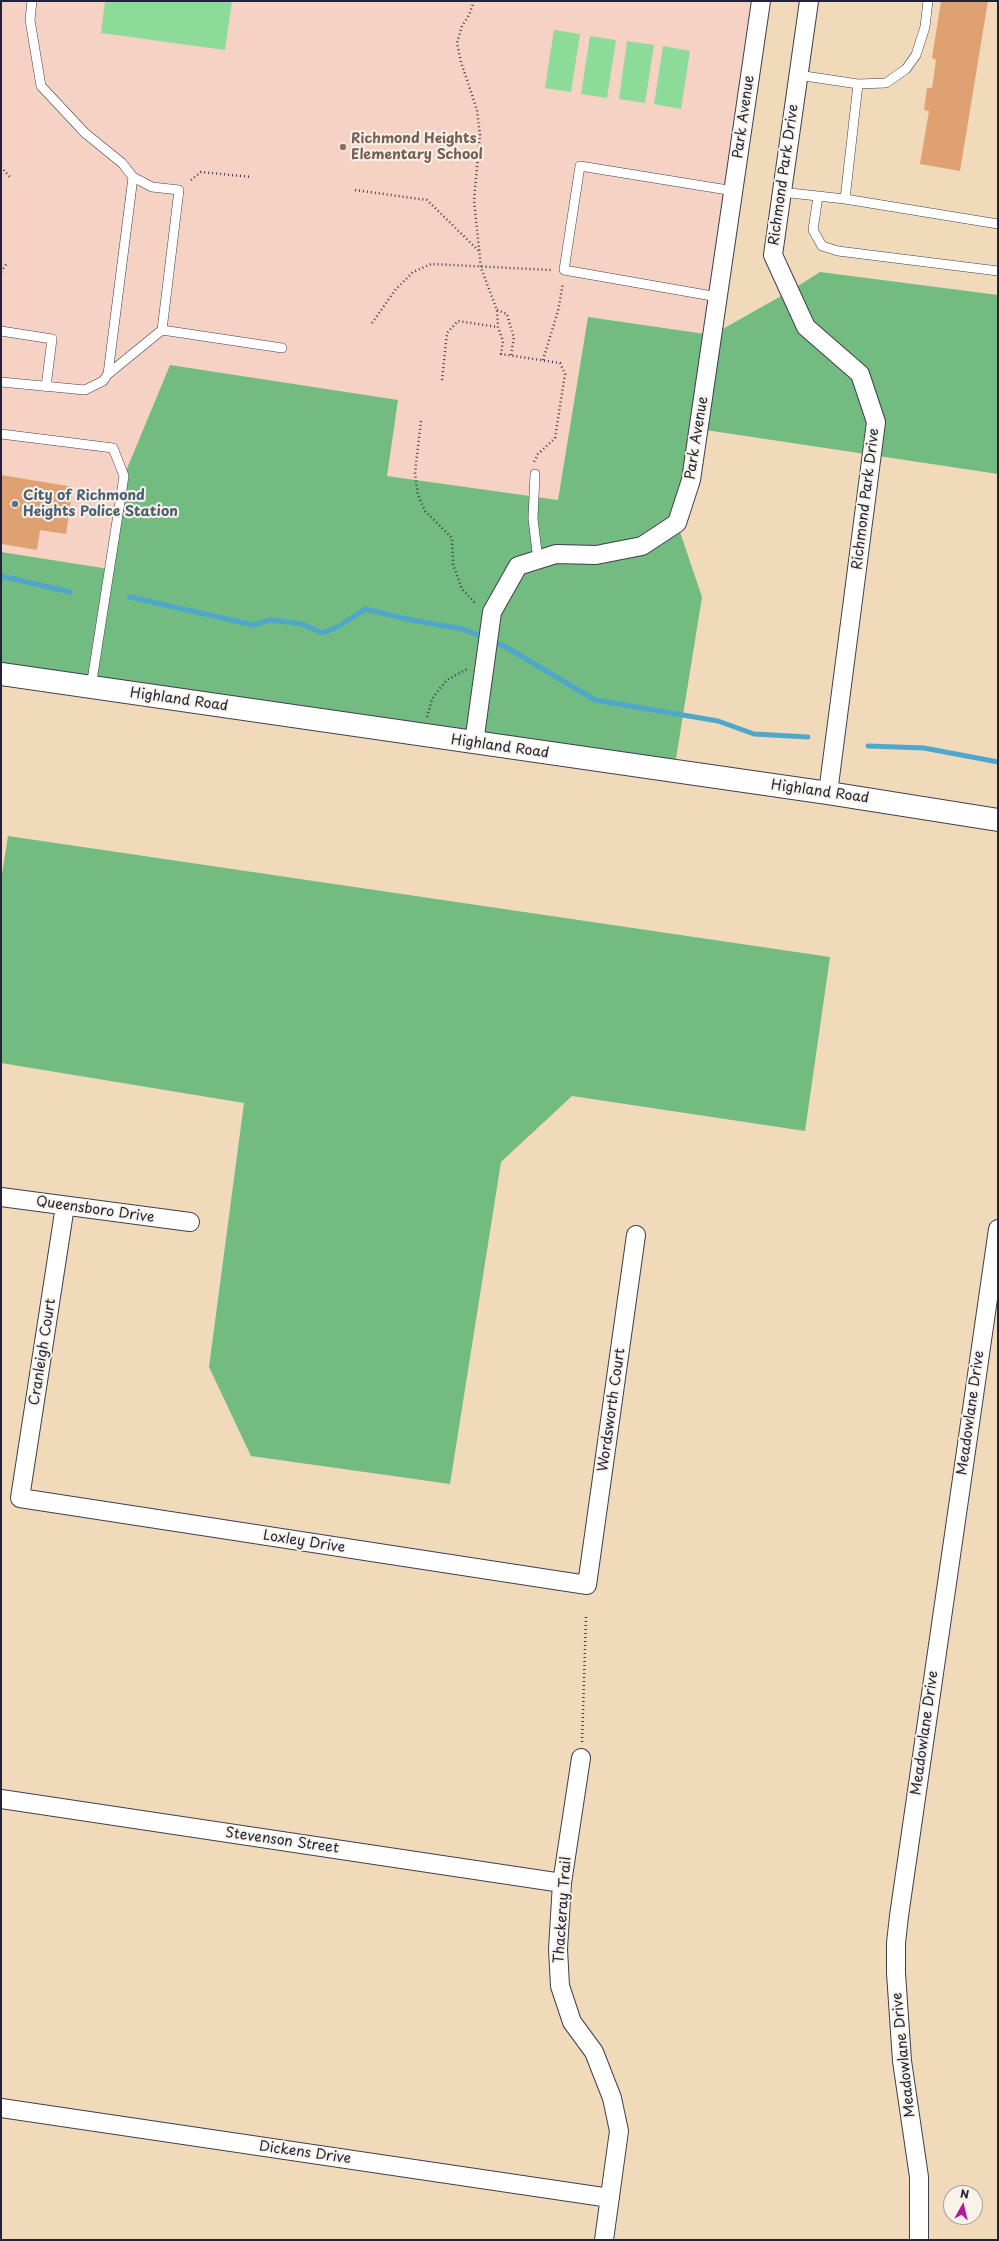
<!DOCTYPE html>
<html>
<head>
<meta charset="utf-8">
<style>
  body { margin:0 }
  #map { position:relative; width:999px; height:2241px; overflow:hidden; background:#f1daba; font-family:"Playpen Sans",sans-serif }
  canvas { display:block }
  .frame { position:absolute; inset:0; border:2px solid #22223b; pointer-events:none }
  .north { position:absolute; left:943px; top:2185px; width:40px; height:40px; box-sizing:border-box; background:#f7f3e8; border:1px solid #a29fa3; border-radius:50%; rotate:8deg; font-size:11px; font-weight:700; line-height:16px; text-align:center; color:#22223b }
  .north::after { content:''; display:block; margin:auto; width:14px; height:18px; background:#b5179e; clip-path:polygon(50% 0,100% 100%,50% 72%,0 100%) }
</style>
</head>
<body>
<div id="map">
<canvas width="999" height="2241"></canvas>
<div class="frame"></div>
<div class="north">N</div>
</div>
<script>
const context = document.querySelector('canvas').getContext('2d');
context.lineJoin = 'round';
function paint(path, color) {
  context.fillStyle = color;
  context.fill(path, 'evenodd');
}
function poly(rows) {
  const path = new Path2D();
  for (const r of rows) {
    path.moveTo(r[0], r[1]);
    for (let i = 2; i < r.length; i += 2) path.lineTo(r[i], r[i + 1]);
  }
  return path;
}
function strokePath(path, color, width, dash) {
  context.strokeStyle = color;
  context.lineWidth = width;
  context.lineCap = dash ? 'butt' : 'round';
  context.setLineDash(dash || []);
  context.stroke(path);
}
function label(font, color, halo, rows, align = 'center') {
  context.font = font + ' "Playpen Sans",sans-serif';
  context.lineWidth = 4;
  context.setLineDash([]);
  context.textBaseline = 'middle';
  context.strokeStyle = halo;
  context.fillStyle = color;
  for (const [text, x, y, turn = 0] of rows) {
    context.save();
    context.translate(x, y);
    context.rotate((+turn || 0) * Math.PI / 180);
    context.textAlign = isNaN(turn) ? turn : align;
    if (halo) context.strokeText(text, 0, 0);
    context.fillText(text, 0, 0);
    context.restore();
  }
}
const built = poly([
  [1,1,761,1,712,335,588,317,558,500,387,476,398,400,109,569,1,552]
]);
const green = poly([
  [105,1,232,1,225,50,101,33],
  [554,30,580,34,571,92,545,88],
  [590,36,616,40,607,98,581,94],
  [627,41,654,45,645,103,619,99],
  [663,46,690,51,681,109,654,104]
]);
const forest = poly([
  [820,272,998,295,998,474,699,429,677,523,702,597,674,771,1,674,1,552,109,569,124,476,170,365,398,400,387,476,558,500,588,317,712,335,790,291],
  [8,836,830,957,805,1131,572,1096,501,1162,450,1484,251,1456,209,1367,244,1103,1,1063,1,881]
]);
const stream = poly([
  [1,576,70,592],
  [130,597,253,625,270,620,303,624,322,633,338,627,365,609,411,620,463,629,506,647,595,700,718,721,754,734,808,737],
  [868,746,924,748,998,762]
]);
const building = poly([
  [941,1,988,1,960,171,920,164,929,111,924,110,927,88,932,88,936,60,932,58],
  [1,475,73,487,66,534,40,530,37,550,2,544]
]);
const path = poly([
  [474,1,469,15,462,26,457,43,461,62,477,110,480,135,474,200,481,268,497,310,498,327,503,341,501,354,560,363,565,374,555,438,538,454,534,462],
  [1,167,10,177],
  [191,180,201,172,252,177],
  [355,190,427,200,480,252],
  [1,272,7,263],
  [497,310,507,314,510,325,514,337,511,355],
  [372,323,396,289,413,272,431,264,552,270],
  [543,360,558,311,563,283],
  [442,380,447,333,458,321,498,327],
  [421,421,415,473,418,495,425,511,452,538,453,564,462,589,476,604],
  [427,717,432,699,441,687,447,680,467,669],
  [582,1742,586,1617]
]);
const lane = poly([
  [32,1,30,20,41,86,85,133,122,163,133,177,152,187,179,190,162,330,282,348],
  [798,75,858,84],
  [781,192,845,199,998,224],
  [818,196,813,230,822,246,838,251,998,271],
  [845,199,858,84,886,83,906,69,916,55,925,27,928,1],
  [718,297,564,270,580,166,734,191],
  [1,331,52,339,46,387],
  [108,374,162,330],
  [1,382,85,390,103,381,108,374,133,177],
  [1,434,113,448,124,476,91,687],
  [535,474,533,519,538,560]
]);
const street = poly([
  [809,1,773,255,806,327,860,374,876,422,828,793],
  [474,743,492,612,518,566,556,554,596,555,642,546,677,523,691,480,761,1],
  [1,1197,190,1222],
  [65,1206,20,1498,587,1585,636,1235],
  [581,1758,562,1883,558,1949,560,1986,572,2022,594,2052,612,2098,619,2131,604,2240],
  [1,1799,562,1883],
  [1,2108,610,2198],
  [919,2240,919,2177,902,2061,896,1973,896,1943,899,1916,998,1229]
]);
const secondary = poly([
  [1,674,828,793,998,820]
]);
const markers = [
  [343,147,4,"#8d6e63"],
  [15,504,4,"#5c6f8a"]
];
const streetNames = [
  ["Park Avenue",744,117,-82],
  ["Richmond Park Drive",784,175,-82],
  ["Park Avenue",697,438,-81],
  ["Richmond Park Drive",866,499,-83],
  ["Highland Road",179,700,8],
  ["Highland Road",500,747,8],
  ["Highland Road",820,792,8],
  ["Queensboro Drive",95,1210,8],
  ["Cranleigh Court",43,1352,-81],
  ["Wordsworth Court",612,1410,-82],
  ["Meadowlane Drive",971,1413,-82],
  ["Loxley Drive",304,1542,9],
  ["Meadowlane Drive",925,1733,-82],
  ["Stevenson Street",282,1841,8],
  ["Thackeray Trail",563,1910,-86],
  ["Meadowlane Drive",904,2055,-96],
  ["Dickens Drive",305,2153,8]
];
const educationNames = [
  ["Richmond Heights",351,139],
  ["Elementary School",351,155]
];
const serviceNames = [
  ["City of Richmond",23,496],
  ["Heights Police Station",23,512]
];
paint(built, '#f5d2c3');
paint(green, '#8ddb99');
paint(forest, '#72bb81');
strokePath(stream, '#4fa8cc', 5);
paint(building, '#dfa171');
strokePath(lane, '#413e4e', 10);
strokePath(street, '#413e4e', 20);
strokePath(secondary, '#413e4e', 24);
strokePath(path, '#413e4e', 2.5, [1, 3]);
strokePath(lane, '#fff', 9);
strokePath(street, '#fff', 18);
strokePath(secondary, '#fff', 22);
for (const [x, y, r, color] of markers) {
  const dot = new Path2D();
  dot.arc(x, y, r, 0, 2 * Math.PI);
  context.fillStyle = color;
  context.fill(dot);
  strokePath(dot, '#f7f3e8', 1.5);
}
label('14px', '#22223b', '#f7f3e8', streetNames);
label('bold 14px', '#785e54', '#f7f3e8', educationNames, 'left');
label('bold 14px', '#4e5e75', '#f7f3e8', serviceNames, 'left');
</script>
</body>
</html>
